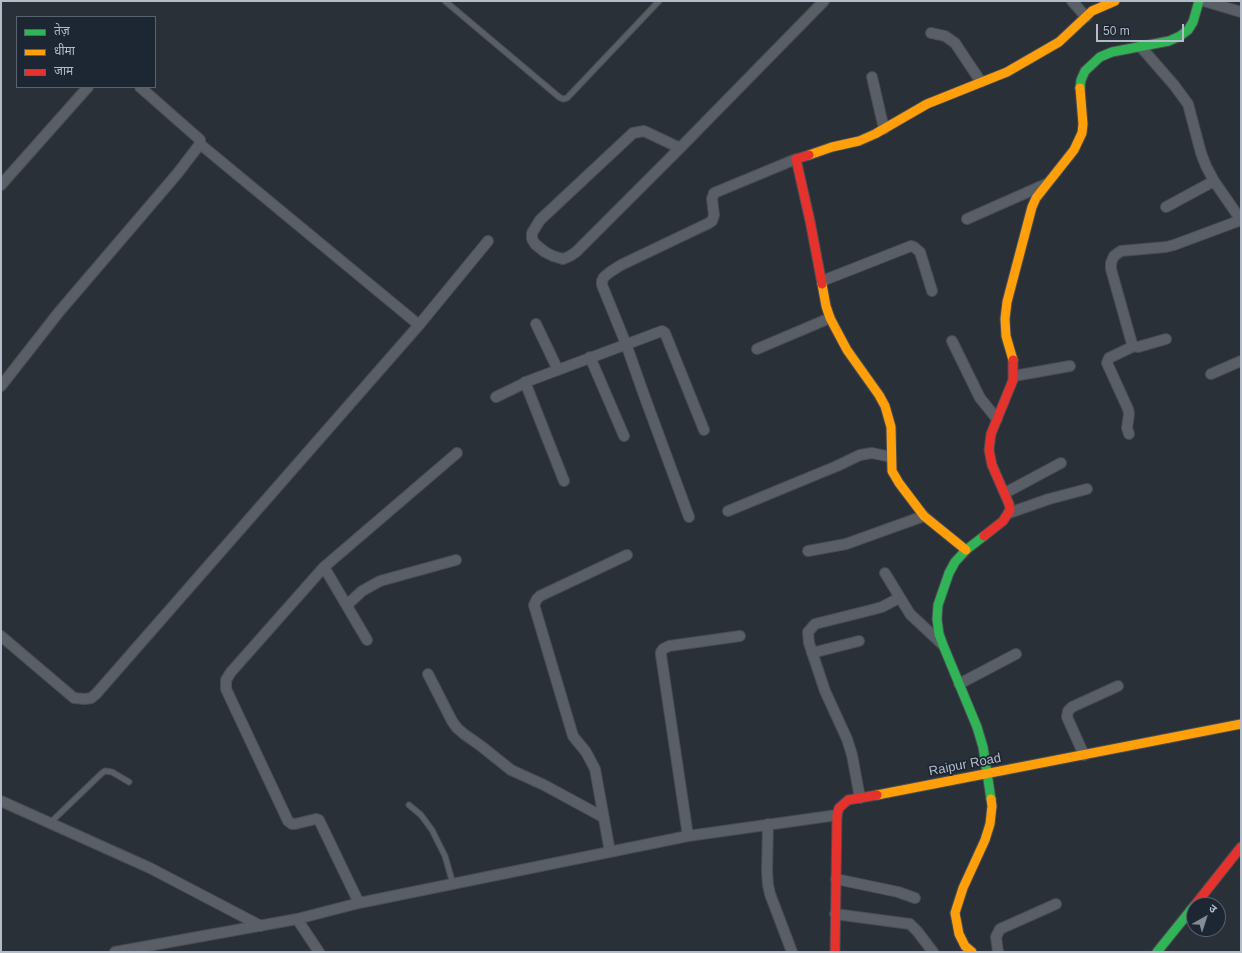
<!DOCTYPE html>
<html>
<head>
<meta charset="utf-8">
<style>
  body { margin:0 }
  #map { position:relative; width:1242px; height:953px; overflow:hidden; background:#2a3038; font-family:Helvetica,"Noto Sans Devanagari",sans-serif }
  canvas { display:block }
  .frame { position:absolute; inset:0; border:2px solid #b4bcc9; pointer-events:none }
  .legend { position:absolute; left:16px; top:16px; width:140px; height:72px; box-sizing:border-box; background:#1d2633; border:1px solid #59626f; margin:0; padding:5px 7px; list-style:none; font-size:12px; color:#b4bcc9 }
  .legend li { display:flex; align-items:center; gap:8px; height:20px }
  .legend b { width:20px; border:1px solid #59626f }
  .north { position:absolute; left:1186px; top:897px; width:40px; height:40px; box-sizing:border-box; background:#1d2633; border:1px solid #59626f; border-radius:50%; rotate:39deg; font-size:11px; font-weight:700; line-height:16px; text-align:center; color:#b4bcc9 }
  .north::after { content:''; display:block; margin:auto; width:14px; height:18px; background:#848b96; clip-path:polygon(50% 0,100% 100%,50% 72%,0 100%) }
  .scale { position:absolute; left:1096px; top:24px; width:88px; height:18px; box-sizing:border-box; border:2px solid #b4bcc9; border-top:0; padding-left:5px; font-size:12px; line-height:14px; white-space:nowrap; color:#b4bcc9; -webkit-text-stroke:3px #1d2633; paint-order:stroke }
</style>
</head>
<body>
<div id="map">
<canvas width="1242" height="953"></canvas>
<div class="frame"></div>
<ul class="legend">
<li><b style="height:5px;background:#30b455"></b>तेज़</li>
<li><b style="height:5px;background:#ff9f0a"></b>धीमा</li>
<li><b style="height:5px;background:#e5322d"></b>जाम</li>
</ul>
<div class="north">उ</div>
<div class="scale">50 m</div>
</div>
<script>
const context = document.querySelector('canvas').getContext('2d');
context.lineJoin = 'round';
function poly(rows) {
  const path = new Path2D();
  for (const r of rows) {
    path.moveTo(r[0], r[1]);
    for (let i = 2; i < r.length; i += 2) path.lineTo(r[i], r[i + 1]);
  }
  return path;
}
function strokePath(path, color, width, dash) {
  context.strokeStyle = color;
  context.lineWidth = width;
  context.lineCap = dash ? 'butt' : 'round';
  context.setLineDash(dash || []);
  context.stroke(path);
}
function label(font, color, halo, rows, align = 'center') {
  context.font = font + ' Helvetica,sans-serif';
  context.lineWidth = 3.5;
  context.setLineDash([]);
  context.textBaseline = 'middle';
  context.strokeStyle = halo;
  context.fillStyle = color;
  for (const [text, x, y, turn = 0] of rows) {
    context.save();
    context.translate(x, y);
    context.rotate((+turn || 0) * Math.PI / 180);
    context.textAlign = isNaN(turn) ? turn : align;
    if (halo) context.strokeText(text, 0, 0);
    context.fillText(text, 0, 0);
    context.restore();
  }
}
const lane = poly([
  [445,1,559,97,563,99,567,98,659,1],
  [409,805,421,815,432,830,445,856,453,884],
  [50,823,102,773,105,771,112,772,129,782]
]);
const street = poly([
  [1072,1,1086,17],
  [1204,1,1241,12],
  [931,33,945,36,955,43,981,82],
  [1140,46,1174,85,1188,104,1201,153,1206,166,1214,181,1241,220],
  [872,77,884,129],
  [200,144,419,325],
  [680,148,644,131,633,133,540,220,532,233,532,239,535,244,545,252,553,256,563,259,570,256,576,252,680,148,824,1],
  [1,185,88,87],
  [1166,207,1214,181],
  [967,219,1046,184],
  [822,281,911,246,914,247,920,252,932,291],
  [536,324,558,370],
  [1166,339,1138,347,1134,346,1132,344,1111,269,1111,263,1114,256,1121,251,1166,247,1174,245,1241,220],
  [952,341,980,398,997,419],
  [757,349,830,318],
  [590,357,624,436],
  [1211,374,1241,361],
  [1014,376,1070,366],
  [525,382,564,481],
  [1,386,59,312,177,174,200,144,200,140,198,138,140,87],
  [496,397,531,380,662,331,665,333,704,430],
  [1129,434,1127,428,1129,414,1128,409,1107,363,1109,358,1134,346],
  [1005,493,1061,463],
  [728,511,837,466,860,455,872,453,891,457],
  [1009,513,1049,499,1087,489],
  [689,517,644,395,626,344,602,285,602,281,604,277,610,272,621,265,709,223,712,221,714,215,712,199,714,193,796,159],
  [808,551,846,544,924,516],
  [324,567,367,640],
  [885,573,910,614,942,644],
  [347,605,362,591,380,581,456,560],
  [1,636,74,698,85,699,91,698,96,694,419,325,488,241],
  [812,653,859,641],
  [428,674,452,721,457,728,464,734,481,746,511,770,544,785,603,817],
  [959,684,1016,654],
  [1084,755,1067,717,1068,711,1072,707,1118,686],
  [860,798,852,755,847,739,825,691,809,643,808,632,815,624,871,610,882,607,899,598],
  [1,801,150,868,261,926],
  [768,824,767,871,768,885,770,894,792,952],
  [688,836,661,655,661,652,663,649,669,646,740,636],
  [610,852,595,769,586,752,573,736,534,605,537,599,540,596,627,555],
  [836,879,898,892,915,898],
  [359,903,319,820,316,819,295,824,292,824,288,821,226,689,226,680,231,672,324,567,457,453],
  [835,914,910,924,917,931,933,952],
  [297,919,319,952],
  [115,952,297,919,359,903,688,836,837,815],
  [998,952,996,937,1000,929,1056,904]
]);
const fast = poly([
  [1080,88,1081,80,1085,71,1100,57,1112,52,1169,41,1180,36,1188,30,1193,22,1199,1],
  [984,536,966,550,955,562,949,573,938,605,937,619,939,634,943,645,977,727,983,747,991,799],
  [1157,952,1194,906]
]);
const slow = poly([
  [809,155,832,147,859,141,875,134,927,104,1007,72,1059,42,1092,11,1115,1],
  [822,284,826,306,830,318,847,350,879,395,885,406,891,427,892,471,899,483,924,516,966,550],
  [1013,360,1006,336,1005,319,1007,302,1032,207,1036,198,1074,150,1082,133,1083,124,1080,88],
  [877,795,1241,724],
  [972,952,965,946,959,934,955,913,963,888,985,840,990,824,992,806,991,799]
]);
const jam = poly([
  [809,155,796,159,810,221,822,284],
  [984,536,1003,521,1010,510,1009,504,992,465,989,450,991,434,1013,380,1013,360],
  [1195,905,1241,847],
  [835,952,837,815,839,808,848,800,877,795]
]);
const streetNames = [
  ["Raipur Road",965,765,-11]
];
strokePath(lane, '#484c53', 7);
strokePath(street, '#484c53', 12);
strokePath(fast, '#484c53', 11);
strokePath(slow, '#484c53', 11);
strokePath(jam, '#484c53', 11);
strokePath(lane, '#5a5e66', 5);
strokePath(street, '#5a5e66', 10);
strokePath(fast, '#30b455', 9);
strokePath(slow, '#ff9f0a', 9);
strokePath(jam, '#e5322d', 9);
label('13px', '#b4bcc9', '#1d2633', streetNames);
</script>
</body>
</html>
